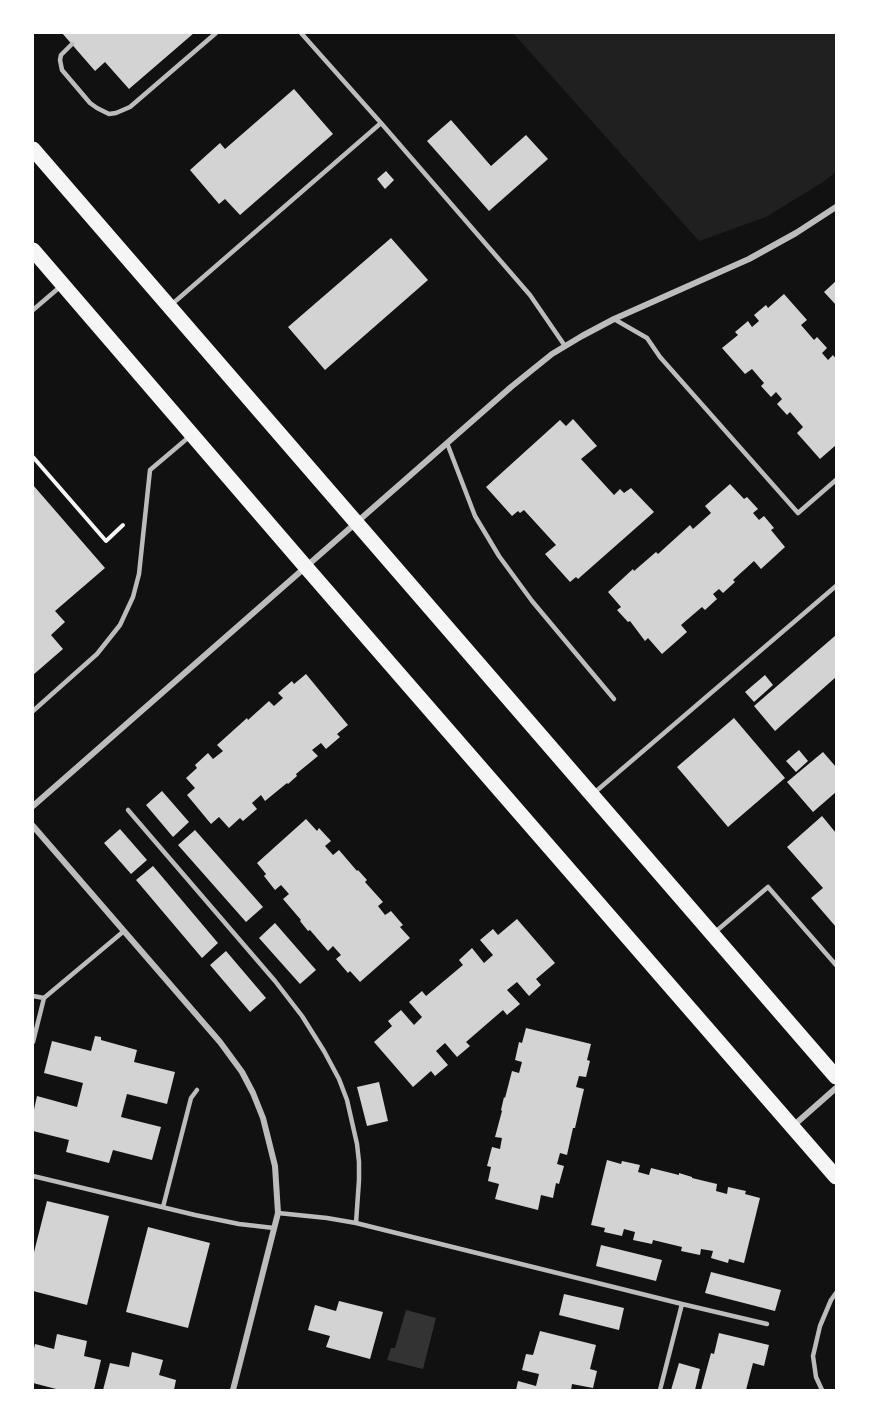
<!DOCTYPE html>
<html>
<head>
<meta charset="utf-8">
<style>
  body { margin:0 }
  #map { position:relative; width:869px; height:1423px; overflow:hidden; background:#111; font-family:"Roboto Condensed",sans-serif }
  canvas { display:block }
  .frame { position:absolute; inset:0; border:34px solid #fff; pointer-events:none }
</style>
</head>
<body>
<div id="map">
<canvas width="869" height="1423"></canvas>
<div class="frame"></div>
</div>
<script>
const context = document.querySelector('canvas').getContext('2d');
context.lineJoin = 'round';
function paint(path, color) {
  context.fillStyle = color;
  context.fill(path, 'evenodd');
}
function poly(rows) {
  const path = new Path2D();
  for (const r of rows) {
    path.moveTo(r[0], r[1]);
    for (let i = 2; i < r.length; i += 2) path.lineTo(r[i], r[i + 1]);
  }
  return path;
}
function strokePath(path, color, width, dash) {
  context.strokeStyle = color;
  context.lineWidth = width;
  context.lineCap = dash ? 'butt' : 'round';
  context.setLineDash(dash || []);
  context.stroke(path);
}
const green = poly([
  [513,33,836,33,836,172,823,182,766,217,699,241]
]);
const water = poly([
  [406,1310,436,1318,423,1369,387,1360,391,1348,395,1348]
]);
const building = poly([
  [62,33,194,33,129,89,105,62,95,71],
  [294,89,333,134,240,215,225,199,219,204,190,170,220,143,225,149],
  [451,120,491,166,526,135,548,159,489,211,427,141],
  [386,171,394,180,385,189,377,179],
  [391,238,428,280,325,370,288,327],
  [836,281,836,305,824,292],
  [784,294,807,320,801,325,814,340,817,337,827,348,822,353,828,360,833,355,836,359,836,445,820,459,797,433,803,427,790,412,787,415,777,404,782,399,776,392,771,397,761,386,764,383,752,369,745,374,722,348,738,335,735,332,748,321,752,327,759,321,754,315,766,305,768,308],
  [573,419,597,446,581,459,614,495,620,489,624,493,631,488,654,512,578,579,576,577,570,582,545,554,556,545,524,510,520,513,518,511,512,516,486,487,560,420,566,426],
  [730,484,744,499,747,497,758,509,753,513,759,520,764,516,774,528,771,530,785,547,761,569,754,561,733,580,735,582,723,593,719,589,713,594,717,599,705,610,702,607,681,625,687,632,662,654,648,638,645,641,630,621,628,622,617,610,621,607,608,592,633,569,634,571,656,552,658,554,690,525,693,529,711,513,705,506],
  [33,485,105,568,55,611,65,622,51,635,63,649,33,675],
  [836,635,836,677,775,731,754,706],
  [306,674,348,725,337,734,340,737,326,749,321,743,312,750,318,756,296,774,297,776,288,784,287,783,265,801,261,795,252,803,257,809,243,821,240,818,229,828,219,817,211,824,187,795,195,788,186,778,197,768,195,765,208,753,213,759,223,751,217,745,247,718,248,720,269,701,274,706,283,698,278,693,292,681,294,684],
  [765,675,773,685,754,702,745,692],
  [734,718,785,778,728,827,677,767],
  [799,750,808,761,796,772,786,761],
  [823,752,836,767,836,792,813,812,787,782],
  [162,791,189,822,173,837,146,805],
  [822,816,836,833,836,927,811,898,823,888,787,847],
  [306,819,317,831,319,828,331,841,325,846,333,855,339,850,357,871,358,870,367,880,365,882,383,902,378,906,385,915,391,911,403,925,400,927,410,938,360,982,350,971,348,973,336,959,341,955,333,946,328,951,310,930,308,931,300,921,301,920,283,899,289,894,281,885,275,890,264,876,266,874,257,863],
  [120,829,147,860,131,874,104,843],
  [195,830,263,907,246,922,178,845],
  [153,866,218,943,202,958,136,880],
  [517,919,555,963,536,979,541,985,529,996,517,982,507,990,520,1004,507,1015,503,1010,466,1042,470,1046,457,1057,445,1043,436,1051,448,1065,435,1076,431,1071,413,1087,374,1042,392,1026,388,1021,401,1010,414,1025,422,1017,409,1002,422,991,426,996,463,965,459,960,472,948,484,963,493,955,480,940,493,929,498,935],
  [275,923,316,970,300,984,259,938],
  [226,951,266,998,250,1012,210,965],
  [526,1028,591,1044,587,1060,590,1061,586,1077,579,1076,576,1087,584,1089,575,1128,573,1128,567,1155,560,1153,557,1164,564,1166,559,1184,556,1183,553,1198,541,1195,538,1210,495,1199,499,1184,488,1181,491,1167,487,1166,492,1147,500,1149,502,1138,495,1137,502,1111,501,1110,504,1097,505,1098,512,1071,519,1073,522,1062,515,1060,519,1042,522,1043],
  [95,1036,101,1037,101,1040,137,1050,134,1062,175,1072,167,1104,127,1094,121,1117,161,1127,152,1160,113,1150,109,1163,66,1152,69,1140,33,1131,33,1114,37,1096,77,1107,83,1083,44,1073,52,1041,91,1051],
  [379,1082,388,1121,367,1126,357,1087],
  [607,1160,621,1164,622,1161,640,1165,638,1172,649,1175,651,1168,679,1175,679,1173,692,1177,692,1178,717,1184,716,1191,727,1194,728,1187,746,1191,745,1194,760,1198,744,1263,729,1259,728,1263,711,1258,713,1251,701,1249,700,1255,681,1251,682,1247,653,1240,652,1244,633,1240,635,1232,624,1229,622,1236,604,1232,605,1228,591,1225],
  [47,1201,109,1216,87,1305,33,1291,33,1256],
  [148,1227,210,1243,188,1328,126,1312],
  [601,1245,662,1260,656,1281,596,1266],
  [711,1272,781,1290,775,1311,705,1293],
  [564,1294,624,1308,619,1330,559,1315],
  [339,1301,383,1312,370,1359,326,1347,330,1336,308,1330,315,1305,336,1311],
  [540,1331,596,1345,590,1369,597,1371,593,1388,572,1384,571,1390,516,1390,518,1381,536,1386,539,1374,522,1370,526,1354,533,1355],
  [719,1333,769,1345,764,1366,753,1363,746,1390,701,1390,711,1353,714,1354],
  [57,1334,87,1341,84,1356,101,1360,94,1390,60,1390,33,1383,33,1353,35,1344,54,1349],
  [132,1352,163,1360,159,1375,176,1380,174,1390,103,1390,110,1363,129,1367],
  [679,1363,700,1369,695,1390,671,1390]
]);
const path = poly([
  [33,457,106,541,123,525]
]);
const service = poly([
  [301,33,381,123,530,295,565,346],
  [72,44,61,55,60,60,62,70,90,103,97,108,109,114,116,113,130,107,216,33],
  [171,305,381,123],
  [33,310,61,286],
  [614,319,647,338,660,357,798,513,836,480],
  [447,443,475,516,499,556,532,601,614,699],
  [33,711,97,654,120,625,133,597,139,574,150,470,189,437],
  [594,793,836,586],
  [128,810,275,981,302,1016,324,1051,339,1079,347,1100,357,1144,359,1162,359,1180,356,1223],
  [714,933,768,887,836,965],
  [33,996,44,998],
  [33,1042,44,998,124,931],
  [33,1176,195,1215,239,1224,274,1228],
  [163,1207,191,1098,197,1090],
  [278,1213,327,1218,356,1223,682,1304,767,1324],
  [660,1390,682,1304],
  [822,1390,816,1377,813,1356,820,1326,831,1300,836,1293]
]);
const minor = poly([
  [33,806,511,387,552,354,582,336,614,319,749,259,796,233,836,207],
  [33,826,220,1042,242,1072,253,1093,263,1118,275,1166,278,1213,233,1390],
  [793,1126,836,1088]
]);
const primary = poly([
  [33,149,836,1077],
  [33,250,305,566,836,1177]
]);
paint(green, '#202020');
paint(water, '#333');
paint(building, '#d3d3d3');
strokePath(path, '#f5f5f5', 4);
strokePath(service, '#bcbcbc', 4.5);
strokePath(minor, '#bcbcbc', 6);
strokePath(primary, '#f5f5f5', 15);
</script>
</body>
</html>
